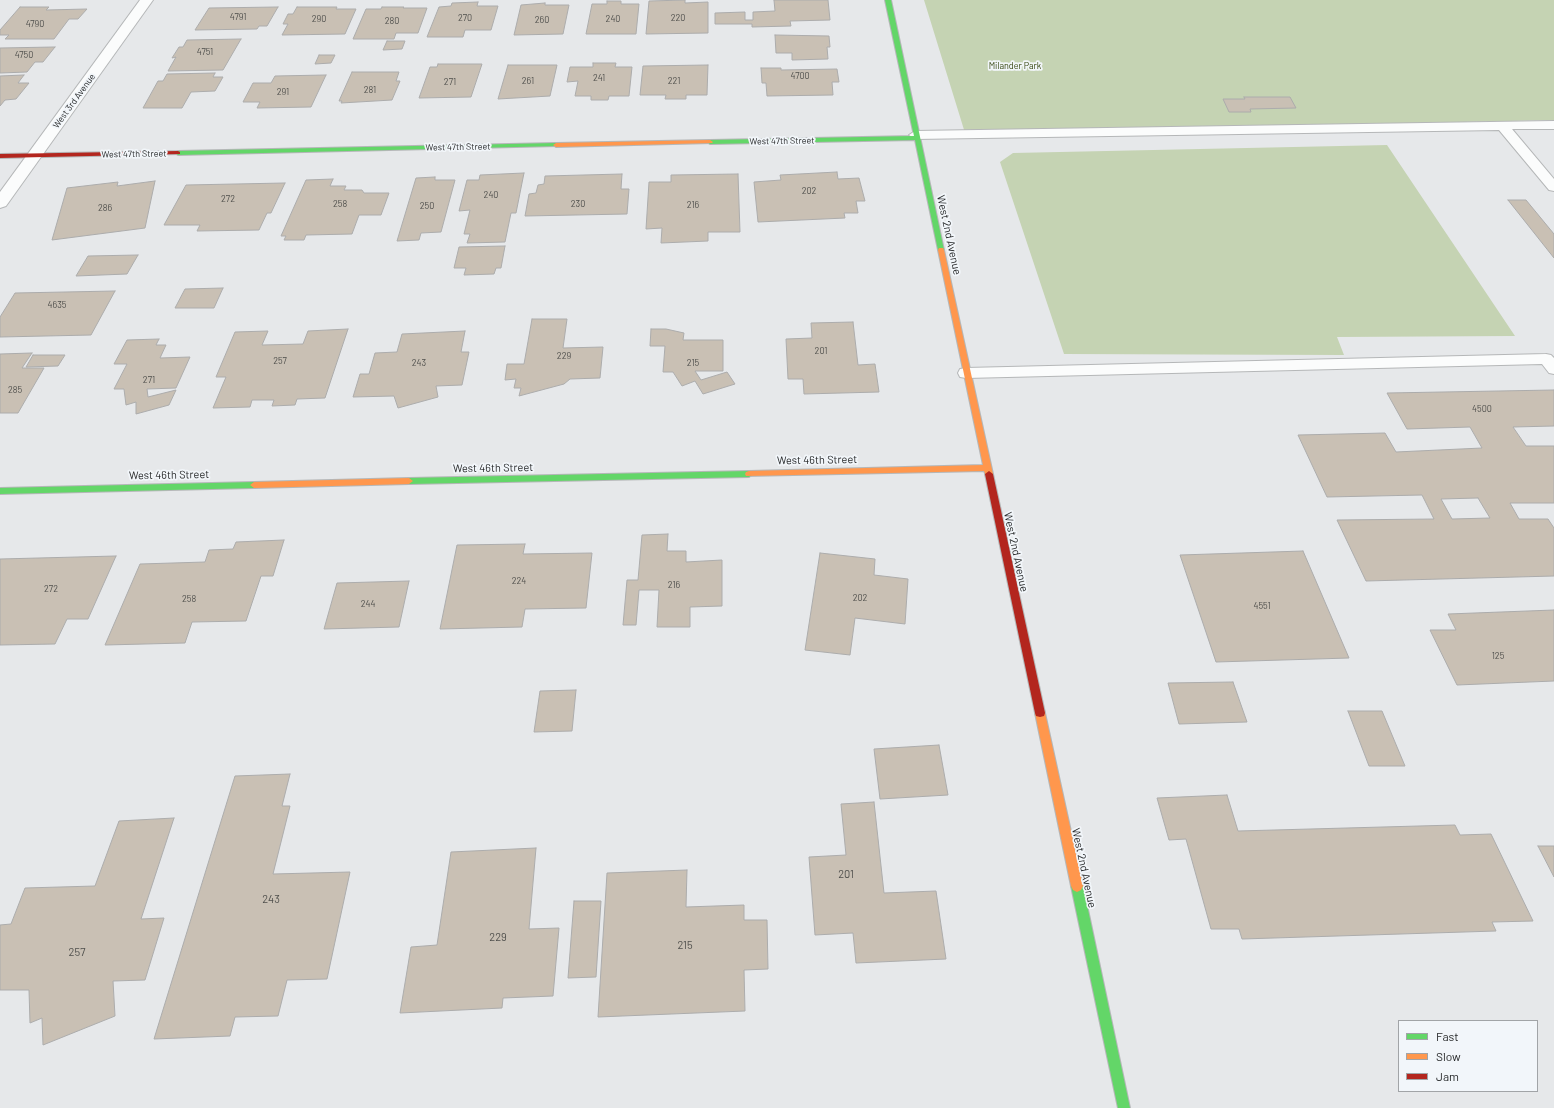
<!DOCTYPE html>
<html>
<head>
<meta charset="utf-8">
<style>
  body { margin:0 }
  #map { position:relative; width:1554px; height:1108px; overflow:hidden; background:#e6e8ea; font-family:Barlow,sans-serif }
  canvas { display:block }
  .legend { position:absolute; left:1398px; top:1020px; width:140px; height:72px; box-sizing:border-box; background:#f2f6fa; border:1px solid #a1a4a7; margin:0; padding:5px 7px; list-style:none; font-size:12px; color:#282a2b }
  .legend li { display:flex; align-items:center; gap:8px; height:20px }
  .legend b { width:20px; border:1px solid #a1a4a7 }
</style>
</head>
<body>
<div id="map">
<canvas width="1554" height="1108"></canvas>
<ul class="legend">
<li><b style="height:5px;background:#63d668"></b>Fast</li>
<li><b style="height:5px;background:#ff974d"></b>Slow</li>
<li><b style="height:5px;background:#b3261e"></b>Jam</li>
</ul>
</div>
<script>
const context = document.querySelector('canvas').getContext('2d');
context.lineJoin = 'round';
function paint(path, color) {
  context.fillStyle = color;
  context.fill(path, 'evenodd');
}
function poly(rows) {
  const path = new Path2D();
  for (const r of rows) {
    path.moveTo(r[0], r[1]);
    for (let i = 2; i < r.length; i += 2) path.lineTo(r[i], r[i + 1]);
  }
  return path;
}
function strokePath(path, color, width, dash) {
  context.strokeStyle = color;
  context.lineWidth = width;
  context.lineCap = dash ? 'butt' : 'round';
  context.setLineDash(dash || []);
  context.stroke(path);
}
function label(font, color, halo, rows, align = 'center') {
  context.font = font + ' Barlow,sans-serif';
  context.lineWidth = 3.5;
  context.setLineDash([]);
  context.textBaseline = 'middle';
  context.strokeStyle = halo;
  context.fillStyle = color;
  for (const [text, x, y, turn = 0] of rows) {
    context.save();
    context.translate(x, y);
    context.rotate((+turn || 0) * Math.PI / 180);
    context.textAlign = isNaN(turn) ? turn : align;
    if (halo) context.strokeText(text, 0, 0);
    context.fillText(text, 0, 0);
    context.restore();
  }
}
const green = poly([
  [924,0,1554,0,1554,120,965,133],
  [1387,145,1515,336,1337,337,1344,355,1064,354,1000,162,1013,153]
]);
const building = poly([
  [685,0,685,3,708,2,708,33,646,34,649,1,685,0],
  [774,0,828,0,830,20,790,21,791,26,752,27,752,24,715,24,715,13,745,12,745,20,753,20,753,12,775,11,774,0],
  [607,1,621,1,621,4,639,4,636,34,586,34,592,4,607,4,607,1],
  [478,2,477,6,498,6,491,30,465,30,463,37,427,37,439,7,451,6,452,3,478,2],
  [545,3,545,5,569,5,563,34,514,35,521,5,545,3],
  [20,7,49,7,46,10,87,9,78,19,69,19,54,39,5,39,9,35,0,35,0,30,20,7],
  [278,7,267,26,259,26,257,29,195,30,209,8,278,7],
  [297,7,337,7,336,9,356,9,345,34,282,35,288,24,283,24,288,14,293,14,297,7],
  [382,7,404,7,403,8,427,8,418,33,396,33,394,39,353,39,366,9,381,9,382,7],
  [775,35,829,36,830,47,827,47,828,59,792,60,792,53,776,53,775,35],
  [241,39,223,70,168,71,176,57,172,58,179,47,183,47,187,40,241,39],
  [387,41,405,41,402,49,383,50,387,41],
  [55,47,43,62,35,62,27,72,0,73,0,48,55,47],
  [319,55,335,55,331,63,315,64,319,55],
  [593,63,616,63,615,67,632,67,629,96,609,96,608,100,591,100,591,96,575,96,578,81,567,82,570,67,593,67,593,63],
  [438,64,482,64,471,97,419,98,430,67,437,67,438,64],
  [508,65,557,65,550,96,498,99,508,65],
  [708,65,707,95,686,95,686,99,665,99,666,95,640,95,643,66,708,65],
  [761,68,781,68,781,70,837,69,839,82,832,82,833,95,767,96,766,83,762,83,761,68],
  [352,72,399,72,396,81,400,81,392,100,341,103,342,101,339,101,352,72],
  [215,73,213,77,223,77,215,91,191,92,182,108,143,108,158,81,163,81,167,74,215,73],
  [24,75,18,83,29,83,16,99,5,100,0,106,0,76,24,75],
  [326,75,311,107,257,108,260,102,243,102,253,83,271,83,275,76,326,75],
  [1244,97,1290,97,1296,108,1250,109,1251,112,1229,112,1223,99,1245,99,1244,97],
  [837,172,838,179,859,178,865,201,856,201,858,213,844,213,845,218,758,222,754,182,781,180,780,175,837,172],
  [524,173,516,213,511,213,505,242,467,243,470,234,464,234,470,210,459,211,467,180,479,180,480,175,524,173],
  [622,174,621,189,629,189,627,214,525,216,529,194,536,193,538,185,544,184,545,176,622,174],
  [738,174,740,232,708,232,708,241,661,243,662,228,646,229,649,182,671,182,671,175,738,174],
  [435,177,435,180,455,180,441,232,421,233,419,240,397,241,416,178,435,177],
  [333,179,330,186,346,186,344,190,362,190,364,193,389,193,381,215,359,215,352,234,306,235,304,240,284,240,286,236,281,236,306,180,333,179],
  [155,181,145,228,52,240,67,188,118,182,117,186,155,181],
  [285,183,271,213,267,213,259,230,197,231,200,225,164,225,186,185,285,183],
  [1508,200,1526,200,1554,234,1554,258,1508,200],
  [505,246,501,268,496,268,494,274,464,275,466,268,454,268,459,247,505,246],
  [138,255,127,274,76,276,88,256,138,255],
  [223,288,214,308,175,308,185,289,223,288],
  [115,291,91,335,0,337,0,317,15,293,115,291],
  [532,319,567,319,563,348,603,347,600,378,570,379,564,384,519,396,521,388,514,388,516,379,505,380,507,364,524,364,532,319],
  [853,322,858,365,875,364,879,392,804,394,803,379,788,379,786,339,812,338,811,323,853,322],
  [348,329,325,398,297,399,295,405,272,406,274,400,252,400,250,407,213,408,226,377,216,377,235,332,268,331,262,345,303,344,308,331,348,329],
  [651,329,666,329,684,333,683,340,723,340,723,371,695,371,701,380,727,372,735,384,703,394,695,381,682,386,673,372,663,372,665,346,650,346,651,329],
  [465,331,461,352,469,352,462,385,436,386,438,397,398,408,394,396,353,397,360,374,369,374,375,353,397,352,402,334,465,331],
  [159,339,156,345,166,345,160,358,190,357,176,388,147,389,148,397,176,390,169,405,136,414,136,402,126,405,124,389,114,389,127,364,114,364,127,340,159,339],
  [32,353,22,368,44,368,18,413,0,413,0,354,32,353],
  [33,355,65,355,58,366,26,367,33,355],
  [1554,390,1554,426,1513,427,1526,446,1554,446,1554,503,1510,503,1519,519,1548,519,1554,528,1554,576,1366,581,1337,520,1434,519,1422,495,1327,497,1298,435,1385,433,1396,452,1482,448,1470,427,1407,429,1387,393,1554,390],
  [1478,498,1490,518,1452,519,1441,499,1478,498],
  [668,534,667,551,686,551,686,562,722,560,722,606,690,607,690,627,657,627,659,590,639,590,636,625,623,625,627,580,638,580,642,535,668,534],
  [284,540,273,576,261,576,246,621,192,622,185,643,105,645,140,564,205,562,209,550,233,549,236,542,284,540],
  [525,544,523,554,592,553,586,608,525,609,522,627,440,629,457,545,525,544],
  [1303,551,1349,658,1216,662,1180,555,1303,551],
  [820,553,875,559,874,575,908,579,905,624,855,618,850,655,805,650,820,553],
  [116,556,88,619,67,619,55,644,0,645,0,559,116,556],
  [409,581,399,627,324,629,337,583,409,581],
  [1554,610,1554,681,1457,685,1430,630,1456,630,1448,614,1554,610],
  [1233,682,1247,722,1179,724,1168,683,1233,682],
  [576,690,572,731,534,732,540,691,576,690],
  [1348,711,1382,711,1405,766,1369,766,1348,711],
  [939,745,948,795,880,799,874,749,939,745],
  [290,774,282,806,290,806,273,874,350,872,327,979,287,980,278,1016,235,1017,230,1036,154,1039,235,776,290,774],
  [1227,795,1238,831,1455,825,1460,835,1491,834,1533,921,1492,922,1496,931,1242,939,1239,929,1211,929,1186,839,1169,840,1157,798,1227,795],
  [874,802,884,893,936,891,946,959,856,963,853,933,815,935,809,857,846,855,841,804,874,802],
  [174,818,141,919,164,918,145,980,113,981,115,1016,43,1045,42,1018,30,1023,29,990,0,990,0,925,11,924,25,888,95,886,119,821,174,818],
  [1538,846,1554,846,1554,877,1538,846],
  [536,848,529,929,559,928,553,996,503,998,502,1008,400,1013,411,947,437,945,451,852,536,848],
  [687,870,686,907,744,905,744,920,767,920,768,969,744,970,745,1011,598,1017,607,873,687,870],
  [574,901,601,901,596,977,568,978,574,901]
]);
const lane = poly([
  [1554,121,1554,129,1512,129,1554,179,1554,191,1549,190,1499,130,915,139,909,135,915,131,1554,121],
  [1546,354,1551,355,1554,358,1554,374,1549,373,1542,364,966,378,960,377,958,373,960,369,966,368,1546,354]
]);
const street = poly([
  [140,0,153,0,6,206,0,208,0,192,140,0]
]);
const fast = poly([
  [885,0,891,0,944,250,941,252,938,250,915,140,710,144,707,142,710,140,914,136,885,0],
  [556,143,559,145,558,146,178,155,175,153,178,151,556,143],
  [749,471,753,474,749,477,409,484,405,481,409,478,749,471],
  [254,482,258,485,254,488,0,494,0,488,254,482],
  [1077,880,1081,882,1083,886,1130,1108,1118,1108,1071,886,1073,882,1077,880]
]);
const slow = poly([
  [710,140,713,142,712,143,556,147,553,145,556,143,710,140],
  [939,248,943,248,944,250,993,474,992,476,986,476,984,471,746,476,745,474,746,472,749,471,983,465,938,250,939,248],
  [409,478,413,481,409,484,254,488,250,485,254,482,409,478],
  [1040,709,1044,710,1045,713,1083,886,1081,890,1077,892,1073,890,1071,886,1035,713,1036,710,1040,709]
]);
const jam = poly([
  [178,151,180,152,180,154,0,158,0,154,178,151],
  [989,471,993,474,1045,713,1044,716,1040,717,1036,716,1035,713,985,474,989,471]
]);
const numberNames = [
  ["4791",238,17],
  ["270",465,18],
  ["220",678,18],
  ["290",319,19],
  ["240",613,19],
  ["260",542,20],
  ["280",392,21],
  ["4790",35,24],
  ["4751",205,52],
  ["4750",24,55],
  ["4700",800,76],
  ["241",599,78],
  ["261",528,81],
  ["221",674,81],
  ["271",450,82],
  ["281",370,90],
  ["291",283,92],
  ["202",809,191],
  ["240",491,195],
  ["272",228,199],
  ["258",340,204],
  ["230",578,204],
  ["216",693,205],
  ["250",427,206],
  ["286",105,208],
  ["4635",57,305],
  ["201",821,351],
  ["229",564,356],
  ["257",280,361],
  ["243",419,363],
  ["215",693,363],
  ["271",149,380],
  ["285",15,390],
  ["4500",1482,409],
  ["224",519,581],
  ["216",674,585],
  ["272",51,589],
  ["202",860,598],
  ["258",189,599],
  ["244",368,604],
  ["4551",1262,606],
  ["125",1498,656]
];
const farParknames = [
  ["Milander Park",1015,66]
];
const farStreetnames = [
  ["West 3rd Avenue",74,101,-54],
  ["West 47th Street",782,141,-1],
  ["West 47th Street",458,147,-1],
  ["West 47th Street",134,154,-1]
];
const streetNames = [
  ["West 2nd Avenue",949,235,78],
  ["West 46th Street",817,460,-1],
  ["West 46th Street",493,468,-1],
  ["West 46th Street",169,475,-1],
  ["West 2nd Avenue",1016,552,78],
  ["West 2nd Avenue",1084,868,78]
];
const nearNumbernames = [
  ["201",846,874],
  ["243",271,899],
  ["229",498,937],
  ["215",685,945],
  ["257",77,952]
];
paint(green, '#c5d3b3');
paint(building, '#c9c0b4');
strokePath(building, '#acacac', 1);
strokePath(lane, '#b5b7b8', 2);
strokePath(street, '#b5b7b8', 2);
strokePath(fast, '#b5b7b8', 2);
strokePath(slow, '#b5b7b8', 2);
strokePath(jam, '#b5b7b8', 2);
paint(lane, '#fbfcfc');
paint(street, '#fbfcfc');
paint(fast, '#63d668');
paint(slow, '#ff974d');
paint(jam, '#b3261e');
label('9px', '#50504d', null, numberNames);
label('9px', '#34450e', '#f2f6fa', farParknames);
label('9px', '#282a2b', '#f2f6fa', farStreetnames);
label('11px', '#282a2b', '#f2f6fa', streetNames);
label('11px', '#50504d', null, nearNumbernames);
</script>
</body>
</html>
